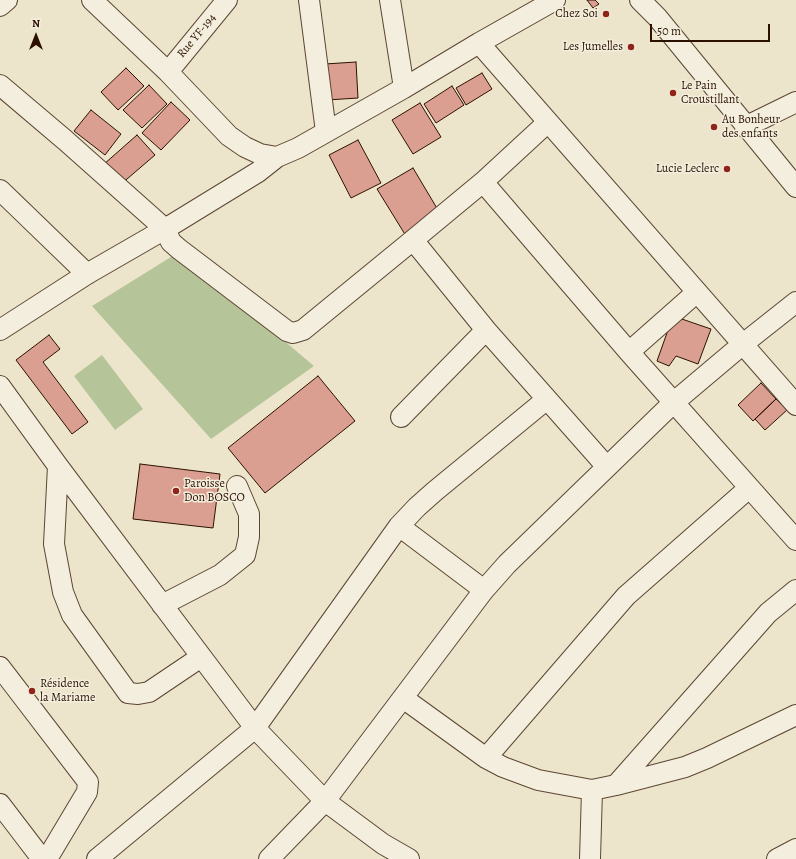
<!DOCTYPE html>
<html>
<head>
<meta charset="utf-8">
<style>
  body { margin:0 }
  #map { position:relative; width:796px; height:859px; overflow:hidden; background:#ede5cb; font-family:Alegreya,serif }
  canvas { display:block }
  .north { position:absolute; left:16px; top:16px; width:40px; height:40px; -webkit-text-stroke:3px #f3eedd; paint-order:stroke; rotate:0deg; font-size:11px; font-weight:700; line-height:16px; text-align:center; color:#2c1100 }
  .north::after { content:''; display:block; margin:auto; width:14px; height:18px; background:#2c1100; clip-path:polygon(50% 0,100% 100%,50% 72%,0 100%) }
  .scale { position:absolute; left:650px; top:24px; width:120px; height:18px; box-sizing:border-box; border:2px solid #2c1100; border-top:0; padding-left:5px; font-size:12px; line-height:14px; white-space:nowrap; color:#2c1100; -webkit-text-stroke:3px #f3eedd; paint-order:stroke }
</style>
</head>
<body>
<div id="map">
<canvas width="796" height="859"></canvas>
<div class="north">N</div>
<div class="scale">50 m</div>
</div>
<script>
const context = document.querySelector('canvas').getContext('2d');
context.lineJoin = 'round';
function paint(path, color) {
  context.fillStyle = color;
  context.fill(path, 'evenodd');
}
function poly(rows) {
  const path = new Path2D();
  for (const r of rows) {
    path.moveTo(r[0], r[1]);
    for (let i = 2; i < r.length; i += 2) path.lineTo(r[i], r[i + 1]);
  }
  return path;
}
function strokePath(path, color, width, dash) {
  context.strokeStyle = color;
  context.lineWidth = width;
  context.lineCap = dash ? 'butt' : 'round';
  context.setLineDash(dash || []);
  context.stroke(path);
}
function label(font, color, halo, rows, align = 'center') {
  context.font = font + ' Alegreya,serif';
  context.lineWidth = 3;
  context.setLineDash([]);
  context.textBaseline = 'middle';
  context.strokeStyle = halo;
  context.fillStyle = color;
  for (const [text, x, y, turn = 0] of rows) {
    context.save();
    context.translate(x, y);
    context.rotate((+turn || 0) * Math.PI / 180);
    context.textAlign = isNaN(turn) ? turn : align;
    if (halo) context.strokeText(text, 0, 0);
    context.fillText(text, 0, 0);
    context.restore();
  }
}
const green = poly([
  [179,252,314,366,211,439,92,306],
  [102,355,143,409,115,430,74,376]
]);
const building = poly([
  [587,0,595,0,599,4,593,8,587,0],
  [356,62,358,98,327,100,325,64,356,62],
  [126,68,144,86,118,110,101,92,126,68],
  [482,73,492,89,466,105,456,88,482,73],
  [149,85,167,104,142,128,123,110,149,85],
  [452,86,464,105,436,123,424,104,452,86],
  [171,102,190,120,161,150,142,133,171,102],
  [420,103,441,137,413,154,392,120,420,103],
  [91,110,121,134,105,155,74,131,91,110],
  [137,135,155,155,120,185,103,165,137,135],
  [358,140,381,183,351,198,329,155,358,140],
  [413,168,441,215,406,236,377,189,413,168],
  [673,316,711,329,698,364,676,356,669,366,657,361,673,316],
  [49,335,60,349,43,362,88,422,72,434,16,360,49,335],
  [318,376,355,421,265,493,228,448,318,376],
  [761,383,776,399,753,421,738,405,761,383],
  [776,399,787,410,765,430,755,419,776,399],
  [140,464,220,474,213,528,133,519,140,464]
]);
const minor = poly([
  [92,0,168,72,229,136,245,147,260,154,277,157,298,148,404,88,479,43,555,0],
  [309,0,326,132],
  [390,0,404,88],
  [640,0,657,17,796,187],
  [0,6,7,0],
  [479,43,796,405],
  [168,72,227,0],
  [0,85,65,140,165,229,171,242,179,249,287,331,293,333,303,330,413,240,483,182,548,122],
  [745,127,796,102],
  [483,182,629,352,796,540],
  [0,190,87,274],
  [413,240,486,330,607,467],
  [0,330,87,274,165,229,258,172,277,157],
  [629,352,697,292],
  [0,386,58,466,255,728,325,801,383,844,409,859],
  [401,417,486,330],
  [58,466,54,544,63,592,72,615,128,693,138,694,149,692,201,657],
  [399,526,484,590],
  [162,605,220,575,245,555,249,537,249,514,237,486],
  [0,667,88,782,87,792,47,859],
  [403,698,486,758,503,767,538,780,592,790,616,785,685,767,707,758,796,715],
  [486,758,626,596,749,488],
  [616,785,768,613,796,590],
  [0,804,42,859],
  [97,859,255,728,399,526,417,507,435,491,547,399],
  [269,859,325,801,484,590,507,564,673,403,743,344,796,302],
  [590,859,592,790],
  [777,859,796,849]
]);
const markers = [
  [606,14,4,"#8f2418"],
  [631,47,4,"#8f2418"],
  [673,93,4,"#8f2418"],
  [714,127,4,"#8f2418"],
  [727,169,4,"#8f2418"],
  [176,491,4,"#8f2418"],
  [32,691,4,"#8f2418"]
];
const poiNames = [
  ["Chez Soi",598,14,"right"],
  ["Les Jumelles",623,47,"right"],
  ["Le Pain",681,86],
  ["Croustillant",681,100],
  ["Au Bonheur",722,120],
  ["des enfants",722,134],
  ["Lucie Leclerc",719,169,"right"],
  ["Paroisse",184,484],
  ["Don BOSCO",184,498],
  ["Résidence",40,684],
  ["la Mariame",40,698]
];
const streetNames = [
  ["Rue YF-194",197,36,-50]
];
paint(green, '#b6c599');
paint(building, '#da9f90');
strokePath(building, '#2c1100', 1);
strokePath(minor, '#5c4633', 22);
strokePath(minor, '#f3eedd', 20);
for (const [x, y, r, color] of markers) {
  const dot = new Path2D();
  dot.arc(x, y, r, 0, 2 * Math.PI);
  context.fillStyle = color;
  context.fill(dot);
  strokePath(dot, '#f3eedd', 1.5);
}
label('12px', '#2c1100', '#f3eedd', poiNames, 'left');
label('12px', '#2c1100', '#f3eedd', streetNames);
</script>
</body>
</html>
